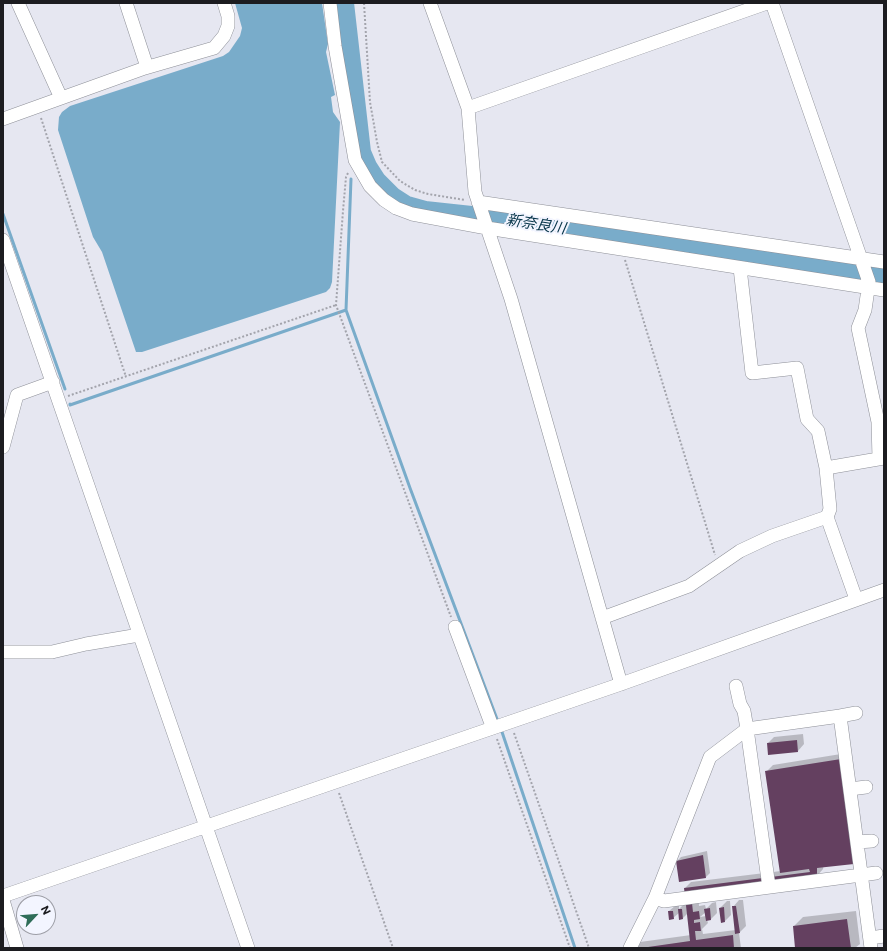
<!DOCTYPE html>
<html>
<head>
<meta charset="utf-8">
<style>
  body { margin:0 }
  #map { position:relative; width:887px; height:951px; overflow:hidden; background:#e6e7f1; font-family:Commissioner,sans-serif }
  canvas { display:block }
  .frame { position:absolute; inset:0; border:4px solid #1c1c20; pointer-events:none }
  .north { position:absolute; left:16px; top:895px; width:40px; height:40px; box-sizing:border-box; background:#f3f5ff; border:1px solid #9d9ea6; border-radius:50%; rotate:64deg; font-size:11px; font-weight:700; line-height:16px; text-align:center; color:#1c1c20 }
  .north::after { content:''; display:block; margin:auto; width:14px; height:18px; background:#2f6d59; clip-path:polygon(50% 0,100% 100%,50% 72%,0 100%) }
</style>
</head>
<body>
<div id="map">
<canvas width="887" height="951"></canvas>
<div class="frame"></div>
<div class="north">N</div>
</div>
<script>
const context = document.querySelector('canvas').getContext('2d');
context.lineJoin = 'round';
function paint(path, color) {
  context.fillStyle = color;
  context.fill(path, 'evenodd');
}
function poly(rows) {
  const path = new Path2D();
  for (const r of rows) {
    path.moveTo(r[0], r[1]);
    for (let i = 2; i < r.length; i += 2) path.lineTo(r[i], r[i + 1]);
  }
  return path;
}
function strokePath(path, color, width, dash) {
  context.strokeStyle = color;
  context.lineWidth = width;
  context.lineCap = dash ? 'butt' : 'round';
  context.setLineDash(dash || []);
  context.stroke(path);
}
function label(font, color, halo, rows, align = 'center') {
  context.font = font + ' Commissioner,"Noto Sans JP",sans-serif';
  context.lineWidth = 4;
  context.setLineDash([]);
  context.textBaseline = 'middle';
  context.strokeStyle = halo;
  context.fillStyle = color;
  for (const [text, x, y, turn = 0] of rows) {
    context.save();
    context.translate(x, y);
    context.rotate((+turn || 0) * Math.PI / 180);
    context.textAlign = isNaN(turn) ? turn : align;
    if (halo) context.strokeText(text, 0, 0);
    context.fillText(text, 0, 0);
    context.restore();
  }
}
const water = poly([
  [235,3,322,3,328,44,326,52,335,95,331,97,333,112,340,122,332,282,330,288,326,292,142,352,136,352,102,252,93,237,58,130,59,117,62,112,70,106,223,56,229,52,240,36,242,28]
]);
const shadow = poly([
  [803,734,804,744,798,751,768,743,774,737],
  [847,753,823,869,817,876,698,892,699,906,705,905,706,909,712,903,716,902,717,913,711,919,707,920,708,923,702,929,703,934,736,930,733,907,739,900,743,900,746,926,739,933,741,948,634,948,640,942,691,935,688,913,683,918,679,913,673,918,669,911,676,905,679,904,679,909,685,903,685,888,691,882,781,871,767,771,773,765],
  [706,912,706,916,700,917],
  [707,851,710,873,706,877,677,861,681,857],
  [727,901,730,901,731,915,725,921,720,908],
  [856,911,860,944,855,948,796,948,794,926,803,917]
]);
const stream = poly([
  [351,179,346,310,410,488,497,719],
  [3,214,65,389],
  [70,404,70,405,346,310],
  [502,732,575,948]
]);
const river = poly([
  [345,3,362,152,368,166,377,180,393,196,407,205,425,210,490,217,884,277]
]);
const building = poly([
  [797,740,798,752,768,755,767,743],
  [841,759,854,864,817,868,817,877,691,894,693,912,699,911,700,919,694,920,694,923,700,922,701,931,695,931,696,940,733,935,734,948,641,948,690,941,684,888,810,872,809,869,780,873,765,771],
  [703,855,706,878,679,882,676,861],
  [732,906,736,906,740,933,735,934],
  [724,907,725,922,721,923,719,908],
  [710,908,711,920,706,921,704,909],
  [678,909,682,909,683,919,679,920],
  [668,911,673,911,674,919,669,920],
  [847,919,851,948,795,948,793,926]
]);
const path = poly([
  [364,3,370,102,377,142,382,162,400,181,415,190,428,194,465,200],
  [41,118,126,377],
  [348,173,346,177,343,211,336,305,451,617],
  [625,260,715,555],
  [68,396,336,305],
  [514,733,589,948],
  [497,739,570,948],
  [339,793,393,948]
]);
const minor = poly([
  [18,3,61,98],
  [126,3,147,67],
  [330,3,335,46,355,160,370,186,384,200,396,208,412,214,487,228,884,290],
  [430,3,468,108,475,192,511,299,621,684],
  [772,3,869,282,865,310,858,328,878,422,879,458],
  [468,108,767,3],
  [3,119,145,68,214,48,224,36,228,26,228,16,224,3],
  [478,202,884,262],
  [3,240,248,948],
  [740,268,752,373,797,368,807,419,818,431,826,468],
  [3,447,17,395,53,382],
  [856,599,827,517,830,509,826,468,884,458],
  [602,618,689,586,740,551,772,536,827,517],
  [455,627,492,726],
  [3,652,52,652,86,644,139,635],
  [840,716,856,713],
  [850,789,866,787],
  [857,842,872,841],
  [769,887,747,729,840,716,871,948],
  [3,896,621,684,884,590],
  [655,898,664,901,876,873],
  [3,900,17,948],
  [870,938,884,936],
  [630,948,655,898,710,757,747,729,744,711,740,704,736,686]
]);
const waterNames = [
  ["新奈良川",536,224,9]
];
paint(water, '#79acca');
paint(shadow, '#0003');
strokePath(stream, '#79acca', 3);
strokePath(river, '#79acca', 18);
paint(building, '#644060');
strokePath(minor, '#8e9098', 14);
strokePath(path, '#a3a4ac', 2, [2, 2]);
strokePath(minor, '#fff', 13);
label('italic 15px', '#063449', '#f3f5ff', waterNames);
</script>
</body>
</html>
